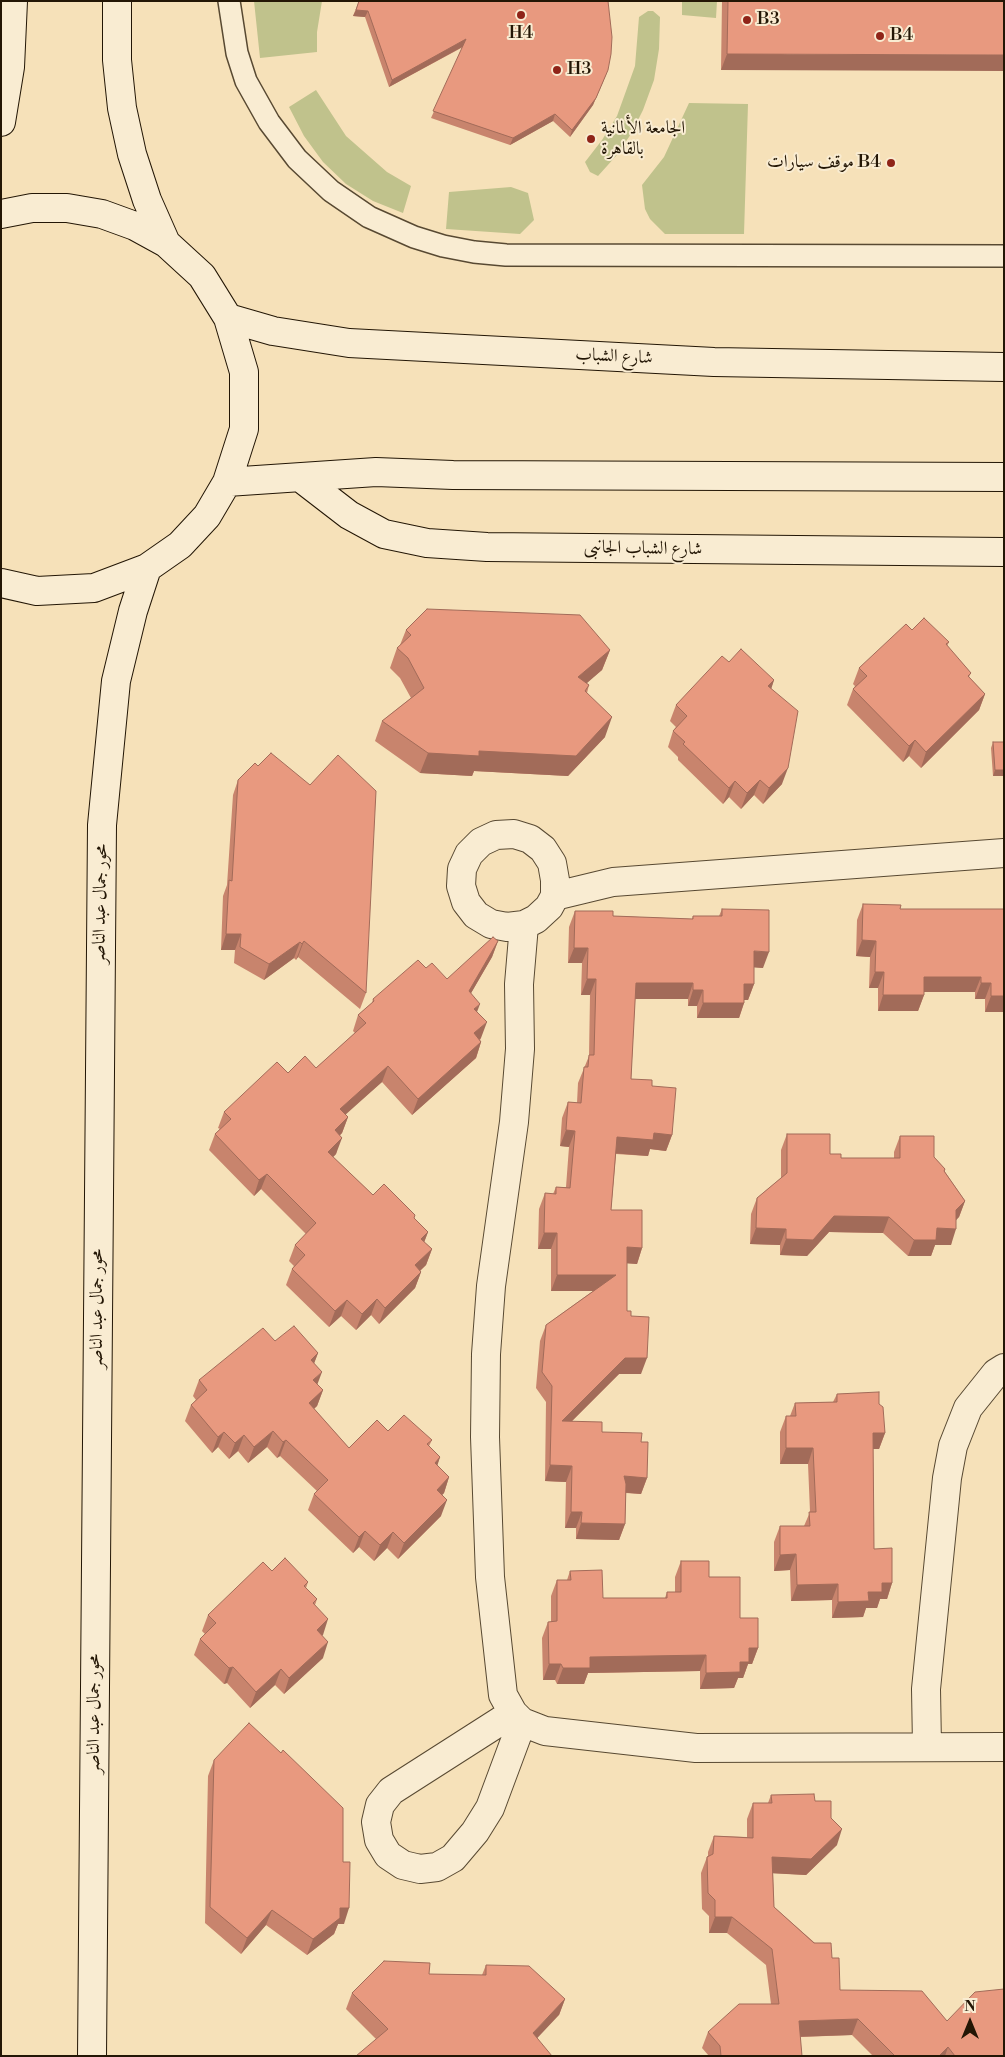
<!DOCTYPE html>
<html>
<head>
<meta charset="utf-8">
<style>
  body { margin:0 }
  #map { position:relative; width:1005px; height:2057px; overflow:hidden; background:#f6e1b9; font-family:"Libre Bodoni",serif }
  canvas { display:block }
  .frame { position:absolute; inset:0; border:2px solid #231605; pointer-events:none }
  .north { position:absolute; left:945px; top:1997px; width:50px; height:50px; -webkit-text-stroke:4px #f9ecd2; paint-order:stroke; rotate:0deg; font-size:14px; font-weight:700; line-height:20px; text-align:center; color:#231605 }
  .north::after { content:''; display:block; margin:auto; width:18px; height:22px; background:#231605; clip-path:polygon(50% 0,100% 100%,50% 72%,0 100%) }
</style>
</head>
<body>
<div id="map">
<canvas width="1005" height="2057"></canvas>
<div class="frame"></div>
<div class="north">N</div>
</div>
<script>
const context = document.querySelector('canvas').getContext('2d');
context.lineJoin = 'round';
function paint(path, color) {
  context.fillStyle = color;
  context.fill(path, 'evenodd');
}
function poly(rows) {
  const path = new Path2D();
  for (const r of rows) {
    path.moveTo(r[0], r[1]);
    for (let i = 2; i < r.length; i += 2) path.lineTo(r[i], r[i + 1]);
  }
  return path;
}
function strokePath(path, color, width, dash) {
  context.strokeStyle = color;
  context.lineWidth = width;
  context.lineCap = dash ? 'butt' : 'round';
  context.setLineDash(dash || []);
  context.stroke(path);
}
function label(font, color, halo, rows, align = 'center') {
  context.font = font + ' "Libre Bodoni",Amiri,serif';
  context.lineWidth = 4;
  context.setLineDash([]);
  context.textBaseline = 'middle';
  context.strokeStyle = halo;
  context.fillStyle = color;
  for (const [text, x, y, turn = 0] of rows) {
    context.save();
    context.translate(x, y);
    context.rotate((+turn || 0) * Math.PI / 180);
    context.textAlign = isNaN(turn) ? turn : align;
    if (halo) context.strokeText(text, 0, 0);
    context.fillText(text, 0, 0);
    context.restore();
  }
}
const green = poly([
  [254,1,322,1,317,32,317,52,260,58],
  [682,1,717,1,716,18,682,15],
  [648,11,653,11,660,17,659,49,654,80,643,110,631,134,616,156,598,176,590,172,585,162,602,140,617,116,635,66,639,17],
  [316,90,346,136,387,172,411,186,403,213,373,201,346,184,323,162,304,136,289,107],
  [689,103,748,104,744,234,665,234,650,219,645,209,642,185,664,157],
  [511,187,528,193,534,220,520,234,446,229,449,192]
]);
const lane = poly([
  [229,1,237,53,246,81,269,122,297,159,331,191,369,217,414,237,443,246,474,252,506,255,1004,256]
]);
const street = poly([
  [1004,853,613,882,555,896,549,907,536,919,524,925,519,984,520,1049,514,1122,491,1286,486,1354,485,1437,490,1577,503,1695,513,1713,522,1722,545,1731,696,1748,1004,1747],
  [524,925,507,927,491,924,476,915,466,902,461,886,462,869,469,854,481,842,496,835,514,834,530,839,543,849,552,863,555,880,555,896],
  [513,1713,391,1791,380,1805,376,1822,379,1840,388,1855,403,1865,420,1869,437,1867,453,1858,475,1832,490,1808,522,1722],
  [927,1746,926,1689,947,1478,953,1446,968,1408,996,1373,1004,1368]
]);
const secondary = poly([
  [117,1,117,60,122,108,132,154,147,200,166,243],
  [1,122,10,67,13,1],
  [1,214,32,208,67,208,102,214,135,226,166,243,202,276,228,318,244,372,244,429,227,482,207,516,180,545,147,568,94,588,37,591,1,583],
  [228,318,273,331,349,343,714,362,1004,367],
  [301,478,349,515,384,534,427,543,487,547,1004,552],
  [227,482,376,472,453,475,1004,477],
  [92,2056,102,825,116,681,133,611,147,568]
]);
const wall = poly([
  [359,1,608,1,605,77,593,105,570,137,553,121,510,145,431,118,463,47,389,87,365,17,353,16],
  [722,1,1004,1,721,70],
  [406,630,610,650,602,670,586,683,589,685,587,693,605,737,568,776,474,771,472,776,420,773,375,741,382,721,411,698,400,678,390,668,397,648,400,645],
  [912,630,949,642,947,646,971,673,969,677,985,694,979,710,921,768,909,756,903,762,847,705,853,689,855,686,853,684,859,668],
  [729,662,774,680,771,688,782,784,763,804,754,795,741,809,729,797,723,804,678,760,678,757,668,747,673,731,676,727,670,721,676,705],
  [993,742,1004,776,993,776,991,748],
  [238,780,366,993,360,1009,298,957,296,960,294,958,264,980,234,963,235,950,221,950,223,896,227,885,233,795],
  [863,904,900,909,981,909,1004,1012,985,1012,985,999,975,999,975,992,924,992,924,995,918,1011,878,1011,878,988,869,988,870,957,856,956,857,920],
  [722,909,763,968,754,967,754,984,748,1000,744,1000,744,1003,739,1018,697,1018,697,1006,688,1006,688,999,635,999,631,1079,652,1086,672,1135,666,1151,650,1149,648,1156,616,1154,611,1210,642,1248,637,1264,627,1263,627,1311,631,1316,641,1374,619,1374,572,1421,602,1432,641,1442,647,1478,641,1494,626,1493,625,1524,619,1540,576,1539,576,1528,565,1528,566,1482,545,1481,546,1402,536,1388,540,1341,546,1325,593,1291,551,1291,551,1249,538,1249,539,1209,545,1193,553,1194,556,1187,566,1187,569,1147,560,1146,562,1118,568,1102,577,1103,578,1083,589,1056,590,995,581,995,582,963,568,963,569,927,575,911,613,916,692,919,693,916,719,916],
  [498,941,492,957,471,993,477,1012,481,1038,480,1040,481,1042,476,1058,412,1115,382,1082,345,1114,348,1117,342,1133,340,1135,336,1154,333,1157,373,1195,414,1218,428,1232,424,1242,432,1249,426,1265,420,1271,421,1272,415,1288,379,1324,371,1315,356,1330,341,1316,329,1327,286,1285,292,1269,294,1266,289,1261,295,1245,306,1234,261,1189,254,1196,209,1150,215,1134,220,1129,218,1128,224,1112,288,1073,316,1068,355,1033,353,1031,358,1015,372,1003,373,999,426,968,447,979],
  [787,1134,830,1154,841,1158,894,1158,894,1152,900,1136,934,1157,945,1169,945,1172,965,1201,959,1217,956,1219,951,1245,935,1245,931,1256,908,1256,883,1233,829,1232,807,1256,780,1255,780,1245,750,1244,751,1214,757,1198,781,1178,781,1150],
  [275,1341,318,1353,314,1363,317,1385,323,1390,317,1406,314,1409,349,1448,388,1431,432,1440,429,1446,440,1457,437,1465,449,1477,444,1493,442,1495,441,1516,398,1559,387,1548,374,1561,359,1547,353,1553,308,1510,314,1494,317,1491,280,1456,277,1458,267,1447,248,1463,238,1451,229,1459,218,1447,212,1453,185,1421,191,1405,196,1400,193,1396,199,1380],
  [837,1394,879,1404,885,1433,879,1449,873,1449,874,1549,892,1583,887,1599,880,1599,877,1608,866,1608,863,1617,832,1618,832,1600,791,1601,790,1570,774,1571,774,1542,780,1526,804,1526,810,1512,808,1464,780,1464,780,1432,786,1416,790,1416,795,1403,833,1402],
  [681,1561,709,1577,740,1618,758,1648,752,1664,748,1664,743,1678,738,1678,734,1688,700,1689,700,1671,588,1673,584,1684,557,1684,555,1680,543,1680,542,1638,548,1622,551,1622,551,1596,557,1580,567,1580,570,1571,603,1598,665,1598,667,1592,675,1592,675,1577],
  [272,1571,308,1582,306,1588,317,1599,315,1605,322,1636,323,1658,284,1694,275,1685,250,1708,227,1683,224,1684,194,1655,200,1639,205,1634,202,1631,208,1615],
  [214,1760,343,1862,344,1924,338,1924,334,1934,307,1955,266,1925,241,1954,205,1923,208,1776],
  [771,1795,815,1801,831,1818,837,1845,806,1875,773,1873,774,1907,832,1958,840,1990,947,2021,1004,2056,873,2056,852,2035,800,2037,802,2056,709,2056,702,2048,708,2032,771,2004,766,1965,727,1933,709,1933,709,1916,702,1909,701,1873,707,1857,708,1856,708,1852,714,1836,747,1837,747,1819,753,1803,768,1803],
  [486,1965,565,1999,559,2015,376,2039,346,2009,352,1993,429,1974,482,1975]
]);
const shadedWall = poly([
  [356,10,368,11,365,17,353,16],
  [466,39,464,46,389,87,392,80],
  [727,54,1004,55,1004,71,721,70],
  [608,70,593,105,570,137,572,130],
  [555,114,553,121,510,145,513,138],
  [610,650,602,670,571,697,578,677],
  [774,680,769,696,768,686],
  [985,694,979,710,921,768,926,752],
  [612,717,605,737,568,776,474,771,472,776,420,773,428,753,479,751],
  [915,740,909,756,903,762,909,746],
  [788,768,782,784,763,804,769,788],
  [995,770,1004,770,1004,776,993,776],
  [760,780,754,795,741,809,747,793],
  [735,781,729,797,723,804,729,788],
  [226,934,241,934,235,950,221,950],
  [862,940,876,941,870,957,856,956],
  [304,941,298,957,296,960,302,944],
  [498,941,492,957,463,1007,469,991],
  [300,942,294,958,264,980,269,964],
  [574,948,588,948,582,963,568,963],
  [754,951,769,952,763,968,748,967],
  [875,972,884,972,878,988,869,988],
  [924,977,981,977,975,992,918,992],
  [587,979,596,979,590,995,581,995],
  [636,983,693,983,688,999,630,999],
  [981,983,991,983,985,999,975,999],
  [744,984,754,984,748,1000,739,1000],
  [693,990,703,990,697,1006,688,1006],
  [883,995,924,995,918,1011,878,1011],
  [991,996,1004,996,1004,1012,985,1012],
  [703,1003,744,1003,739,1018,697,1018],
  [480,1004,474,1020,474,1009],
  [487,1022,481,1038,468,1049,474,1033],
  [481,1042,476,1058,412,1115,418,1099],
  [388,1066,382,1082,334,1125,340,1109],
  [348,1117,342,1133,329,1146,335,1130],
  [566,1130,575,1131,569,1147,560,1146],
  [654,1133,672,1135,666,1151,650,1149,648,1156,611,1153,617,1137],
  [342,1138,336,1154,322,1168,328,1152],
  [267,1174,261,1189,254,1196,259,1180],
  [965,1201,959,1217,951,1226,956,1210],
  [834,1216,889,1217,883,1233,829,1232,807,1256,780,1255,786,1239],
  [756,1228,786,1229,780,1245,750,1244],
  [937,1228,956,1229,951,1245,935,1245,931,1256,908,1256,914,1240],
  [428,1232,422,1248,421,1239],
  [544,1233,557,1233,551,1249,538,1249],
  [627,1247,642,1248,637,1264,621,1263],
  [432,1249,426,1265,409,1281,415,1265],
  [421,1272,415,1288,379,1324,385,1308],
  [557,1275,616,1275,610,1291,551,1291],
  [377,1299,371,1315,356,1330,362,1314],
  [347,1300,341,1316,329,1327,335,1311],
  [318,1353,312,1369,311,1360],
  [625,1358,647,1358,641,1374,619,1374,556,1437,562,1421],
  [322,1372,316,1388,313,1380],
  [323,1390,317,1406,303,1418,309,1403],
  [273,1431,267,1447,248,1463,254,1447],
  [224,1432,218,1447,212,1453,218,1437],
  [873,1433,885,1433,879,1449,867,1449],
  [244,1435,238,1451,229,1459,235,1443],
  [286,1440,280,1456,277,1458,283,1442],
  [786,1448,813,1448,808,1464,780,1464],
  [440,1457,435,1473,435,1463],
  [550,1465,572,1466,566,1482,545,1481],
  [624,1476,647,1478,641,1494,618,1492],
  [449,1477,444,1493,431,1506,437,1490],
  [447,1500,441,1516,398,1559,404,1543],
  [571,1512,582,1512,576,1528,565,1528],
  [581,1523,625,1524,619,1540,576,1539],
  [365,1531,359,1547,353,1553,359,1537],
  [393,1532,387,1548,374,1561,380,1545],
  [796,1554,790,1570,774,1571,780,1555],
  [882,1583,892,1583,887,1599,880,1599,877,1608,866,1608,863,1617,832,1618,838,1602,868,1592],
  [838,1584,832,1600,791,1601,797,1585],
  [328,1619,323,1635,311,1646,317,1630],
  [328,1642,323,1658,284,1694,289,1678],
  [749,1648,758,1648,752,1664,748,1664,743,1678,738,1678,734,1688,700,1689,706,1673,740,1662],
  [706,1655,700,1671,588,1673,584,1684,557,1684,563,1668,590,1657],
  [549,1664,561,1664,555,1680,543,1680],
  [233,1667,227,1683,224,1684,229,1668],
  [281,1669,275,1685,250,1708,256,1692],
  [842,1829,837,1845,806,1875,767,1873,772,1857],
  [340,1908,349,1908,344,1924,338,1924,334,1934,307,1955,313,1939],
  [272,1910,266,1925,241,1954,247,1938],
  [715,1917,732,1917,727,1933,709,1933],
  [565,1999,559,2015,527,2049,533,2033],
  [858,2019,852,2035,793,2037,799,2021],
  [948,2047,945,2056,939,2056]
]);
const building = poly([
  [359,1,608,1,612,37,611,54,608,70,596,98,572,130,555,114,513,138,433,111,466,39,392,80,368,11,356,10,359,1],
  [728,1,1004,1,1004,55,727,54,728,1],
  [427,609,580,615,610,650,578,677,589,685,585,691,612,717,576,756,479,751,479,756,428,753,382,721,424,688,408,658,397,648,411,635,406,630,427,609],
  [924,618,949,642,946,644,971,673,968,676,985,694,926,752,915,740,909,746,853,689,867,676,859,668,906,624,912,630,924,618],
  [741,649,774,680,768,686,798,711,788,768,769,788,760,780,747,793,735,781,729,788,683,744,685,742,673,731,687,716,676,705,722,656,729,662,741,649],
  [993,742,1004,742,1004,770,995,770,993,742],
  [271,753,310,785,338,755,376,791,366,993,304,941,302,944,300,942,269,964,240,947,241,934,226,934,229,880,232,881,238,780,255,763,258,766,271,753],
  [863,904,901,905,900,909,1004,909,1004,996,991,996,991,983,981,983,981,977,924,977,924,995,883,995,884,972,875,972,876,941,862,940,863,904],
  [722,909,769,910,769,952,754,951,754,984,744,984,744,1003,703,1003,703,990,693,990,693,983,636,983,631,1079,652,1080,652,1086,676,1088,672,1135,654,1133,653,1140,617,1137,611,1210,642,1210,642,1248,627,1247,627,1311,631,1311,631,1316,649,1317,647,1358,625,1358,562,1421,602,1422,602,1432,642,1433,641,1442,648,1442,647,1478,624,1476,626,1484,625,1524,581,1523,582,1512,571,1512,572,1466,550,1465,552,1386,542,1372,546,1325,616,1275,557,1275,557,1233,544,1233,545,1193,556,1194,556,1187,570,1188,575,1131,566,1130,568,1102,581,1103,584,1067,588,1067,589,1055,594,1055,596,979,587,979,588,948,574,948,575,911,613,911,613,916,693,919,693,916,722,916,722,909],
  [493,937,498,941,469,991,480,1004,474,1009,487,1022,474,1033,481,1042,418,1099,388,1066,340,1109,348,1117,335,1130,342,1138,328,1152,373,1195,384,1184,415,1215,414,1218,428,1232,421,1239,432,1249,415,1265,421,1272,385,1308,377,1299,362,1314,347,1300,335,1311,292,1269,305,1255,295,1245,316,1223,267,1174,259,1180,215,1134,231,1119,224,1112,277,1062,288,1073,305,1056,316,1068,366,1023,358,1015,374,1001,373,999,418,960,426,968,432,963,447,979,493,937],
  [787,1134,830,1134,830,1154,841,1154,841,1158,900,1158,900,1136,934,1136,934,1157,945,1169,944,1171,965,1201,956,1210,956,1229,937,1228,936,1240,914,1240,889,1217,834,1216,813,1240,786,1239,786,1229,756,1228,757,1198,787,1173,787,1134],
  [294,1326,318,1353,311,1360,322,1372,313,1380,323,1390,309,1403,349,1448,377,1420,388,1431,404,1415,432,1440,427,1444,440,1457,435,1463,449,1477,437,1490,447,1500,404,1543,393,1532,380,1545,365,1531,359,1537,314,1494,328,1480,286,1440,283,1442,273,1431,254,1447,244,1435,235,1443,224,1432,218,1437,191,1405,207,1390,199,1380,263,1328,275,1341,294,1326],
  [879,1392,879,1404,883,1407,885,1433,873,1433,874,1549,892,1548,892,1583,882,1583,882,1592,868,1592,869,1601,838,1602,838,1584,797,1585,796,1554,780,1555,780,1526,810,1526,809,1512,816,1512,813,1448,786,1448,786,1416,796,1416,795,1403,837,1402,837,1394,879,1392],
  [285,1558,308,1582,304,1586,317,1599,313,1603,328,1619,317,1630,328,1642,289,1678,281,1669,256,1692,233,1667,229,1668,200,1639,216,1623,208,1615,263,1562,272,1571,285,1558],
  [681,1561,709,1561,709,1577,740,1577,740,1618,758,1618,758,1648,749,1648,749,1662,740,1662,740,1672,706,1673,706,1655,590,1657,590,1668,563,1668,561,1664,549,1664,548,1622,557,1621,557,1580,571,1580,570,1571,602,1570,603,1598,667,1598,667,1592,681,1592,681,1561],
  [249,1723,281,1753,283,1750,343,1808,343,1862,350,1862,349,1908,340,1908,340,1918,313,1939,272,1910,247,1938,210,1907,214,1760,249,1723],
  [814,1794,815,1801,831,1801,831,1818,842,1829,811,1859,772,1857,774,1907,814,1943,831,1943,832,1958,839,1958,840,1990,922,1991,947,2021,975,1992,1004,1989,1004,2056,955,2056,948,2047,939,2056,895,2056,858,2019,799,2021,802,2056,721,2056,720,2046,708,2032,739,2004,779,2004,772,1949,732,1917,715,1917,715,1900,708,1893,707,1857,713,1854,714,1836,753,1838,753,1803,772,1803,771,1795,814,1794],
  [384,1961,430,1963,429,1974,486,1975,486,1965,529,1966,565,1999,533,2033,552,2056,356,2056,388,2029,352,1993,384,1961]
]);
const markers = [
  [521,15,5,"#8f2418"],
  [747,20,5,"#8f2418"],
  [880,36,5,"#8f2418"],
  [557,70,5,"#8f2418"],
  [591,139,5,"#8f2418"],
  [891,163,5,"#8f2418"]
];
const poiNames = [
  ["B3",757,20],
  ["H4",521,34,"center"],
  ["B4",890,36],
  ["H3",567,70],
  ["الجامعة الألمانية",601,129],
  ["بالقاهرة",601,150],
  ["موقف سيارات B4",881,163,"right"]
];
const streetNames = [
  ["شارع الشباب",614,357,3],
  ["شارع الشباب الجانبى",643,549,1],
  ["محور جمال عبد الناصر",101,904,-89],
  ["محور جمال عبد الناصر",98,1309,-90],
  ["محور جمال عبد الناصر",95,1714,-90]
];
paint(green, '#c0c28c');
strokePath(lane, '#584932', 24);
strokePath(street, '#584932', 30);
strokePath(secondary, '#231605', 30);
strokePath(lane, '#f9ecd2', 21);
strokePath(street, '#f9ecd2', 28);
strokePath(secondary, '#f9ecd2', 28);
paint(wall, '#c8846d');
paint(shadedWall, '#a26b59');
paint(building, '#e8997f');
strokePath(building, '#a26b59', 1);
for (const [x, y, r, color] of markers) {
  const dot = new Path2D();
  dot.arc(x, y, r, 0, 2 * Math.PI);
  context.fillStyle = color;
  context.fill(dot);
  strokePath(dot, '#f9ecd2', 2);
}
label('18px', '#231605', '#f9ecd2', poiNames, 'left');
label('18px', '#231605', '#f9ecd2', streetNames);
</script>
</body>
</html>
